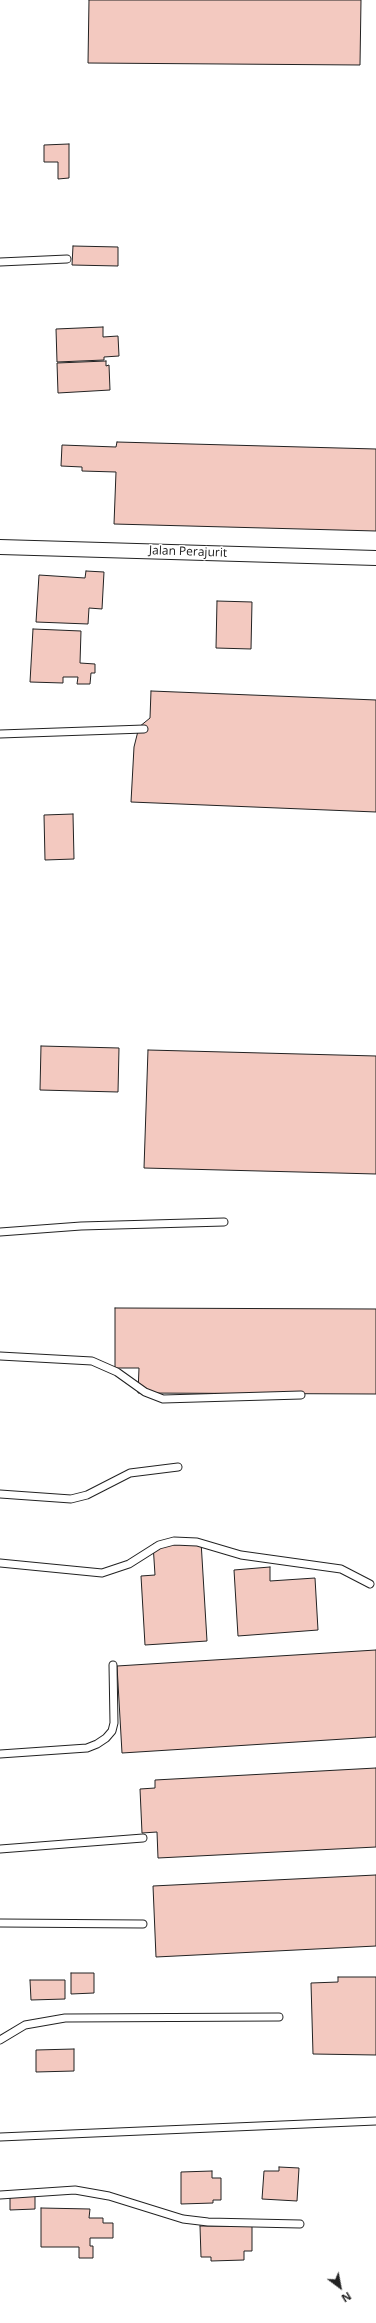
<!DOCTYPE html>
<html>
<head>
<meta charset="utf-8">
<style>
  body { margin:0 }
  #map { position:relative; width:376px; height:2323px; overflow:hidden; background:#fff; font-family:"Open Sans",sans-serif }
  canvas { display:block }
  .north { position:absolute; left:320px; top:2267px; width:40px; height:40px; -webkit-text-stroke:3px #fff; paint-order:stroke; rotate:148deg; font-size:11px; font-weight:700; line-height:16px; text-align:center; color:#222 }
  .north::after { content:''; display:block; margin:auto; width:14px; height:18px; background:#222; clip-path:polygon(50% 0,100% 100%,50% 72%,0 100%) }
</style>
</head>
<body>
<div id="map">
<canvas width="376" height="2323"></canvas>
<div class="north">N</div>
</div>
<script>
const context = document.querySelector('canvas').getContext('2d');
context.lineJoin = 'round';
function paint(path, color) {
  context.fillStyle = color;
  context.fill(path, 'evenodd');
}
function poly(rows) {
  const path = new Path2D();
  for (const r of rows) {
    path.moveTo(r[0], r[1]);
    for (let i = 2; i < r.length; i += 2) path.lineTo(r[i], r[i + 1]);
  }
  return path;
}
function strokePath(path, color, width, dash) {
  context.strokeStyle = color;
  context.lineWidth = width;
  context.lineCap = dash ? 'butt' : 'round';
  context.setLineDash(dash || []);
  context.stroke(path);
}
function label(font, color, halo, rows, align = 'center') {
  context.font = font + ' "Open Sans",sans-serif';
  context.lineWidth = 3;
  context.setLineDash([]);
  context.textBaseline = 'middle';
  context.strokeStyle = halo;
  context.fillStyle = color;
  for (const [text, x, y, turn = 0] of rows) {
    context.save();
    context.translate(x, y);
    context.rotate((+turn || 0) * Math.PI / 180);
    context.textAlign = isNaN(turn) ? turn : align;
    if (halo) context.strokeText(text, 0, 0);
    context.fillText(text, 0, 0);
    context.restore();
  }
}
const building = poly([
  [89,0,361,0,360,65,88,63,89,0],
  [69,144,69,178,58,179,58,162,44,162,44,145,69,144],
  [73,246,118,247,118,266,72,265,73,246],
  [103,327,103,337,118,336,119,356,104,357,104,360,57,362,56,329,103,327],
  [106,361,106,366,109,365,110,390,58,393,57,363,106,361],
  [117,442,376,449,376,531,114,524,116,472,82,471,82,467,61,466,62,445,116,447,117,442],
  [86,571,104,572,102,609,89,608,88,624,36,622,39,575,85,578,86,571],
  [217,601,252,602,251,649,216,648,217,601],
  [33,629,81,631,80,663,95,664,95,673,91,673,90,684,77,684,78,677,63,677,63,683,30,682,33,629],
  [151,691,376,700,376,812,131,802,134,747,139,727,150,718,151,691],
  [73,814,74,859,45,860,44,815,73,814],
  [41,1046,119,1048,118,1092,40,1090,41,1046],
  [148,1050,376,1056,376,1174,144,1168,148,1050],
  [115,1308,376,1309,376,1394,138,1393,139,1368,115,1368,115,1308],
  [201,1541,207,1641,145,1645,141,1576,155,1575,153,1544,201,1541],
  [270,1567,270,1581,315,1578,318,1630,238,1636,234,1570,270,1567],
  [376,1650,376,1737,122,1753,117,1666,376,1650],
  [376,1768,376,1847,158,1858,157,1832,142,1833,140,1789,155,1788,155,1780,376,1768],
  [376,1875,376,1946,156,1957,153,1886,376,1875],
  [71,1973,94,1973,94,1993,71,1994,71,1973],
  [338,1977,376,1977,376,2055,313,2054,311,1983,338,1982,338,1977],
  [30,1980,65,1980,65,1999,31,2000,30,1980],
  [74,2049,74,2071,36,2072,36,2050,74,2049],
  [279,2167,299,2168,297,2201,262,2199,264,2171,279,2171,279,2167],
  [212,2171,212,2178,221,2178,221,2200,213,2200,213,2203,181,2204,181,2172,212,2171],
  [35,2193,35,2209,10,2210,10,2194,35,2193],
  [41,2208,90,2209,89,2218,103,2218,103,2223,113,2223,113,2238,90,2238,90,2246,93,2246,93,2258,79,2258,79,2247,41,2247,41,2208],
  [200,2226,252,2226,252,2251,244,2251,244,2260,211,2261,211,2257,201,2257,200,2226]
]);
const service = poly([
  [0,262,67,259],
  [0,734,144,729],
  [0,1232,81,1226,224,1222],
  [0,1356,92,1361,117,1372,145,1392,163,1399,301,1395],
  [0,1494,71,1499,87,1495,130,1473,178,1467],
  [0,1563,102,1573,129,1564,159,1545,174,1541,197,1542,241,1555,341,1569,370,1584],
  [0,1754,87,1748,97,1744,106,1738,112,1731,114,1723,113,1665],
  [0,1849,143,1838],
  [0,1923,143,1924],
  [0,2040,25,2025,65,2018,279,2017],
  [0,2137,376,2121],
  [0,2195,75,2190,109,2196,183,2219,208,2222,300,2224]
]);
const minor = poly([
  [0,547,376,558]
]);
const streetNames = [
  ["Jalan Perajurit",188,552,2]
];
paint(building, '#f3c9c0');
strokePath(building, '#222', 1);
strokePath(service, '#222', 9);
strokePath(minor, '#222', 16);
strokePath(service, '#fff', 7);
strokePath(minor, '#fff', 14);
label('12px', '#222', '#fff', streetNames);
</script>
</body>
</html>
